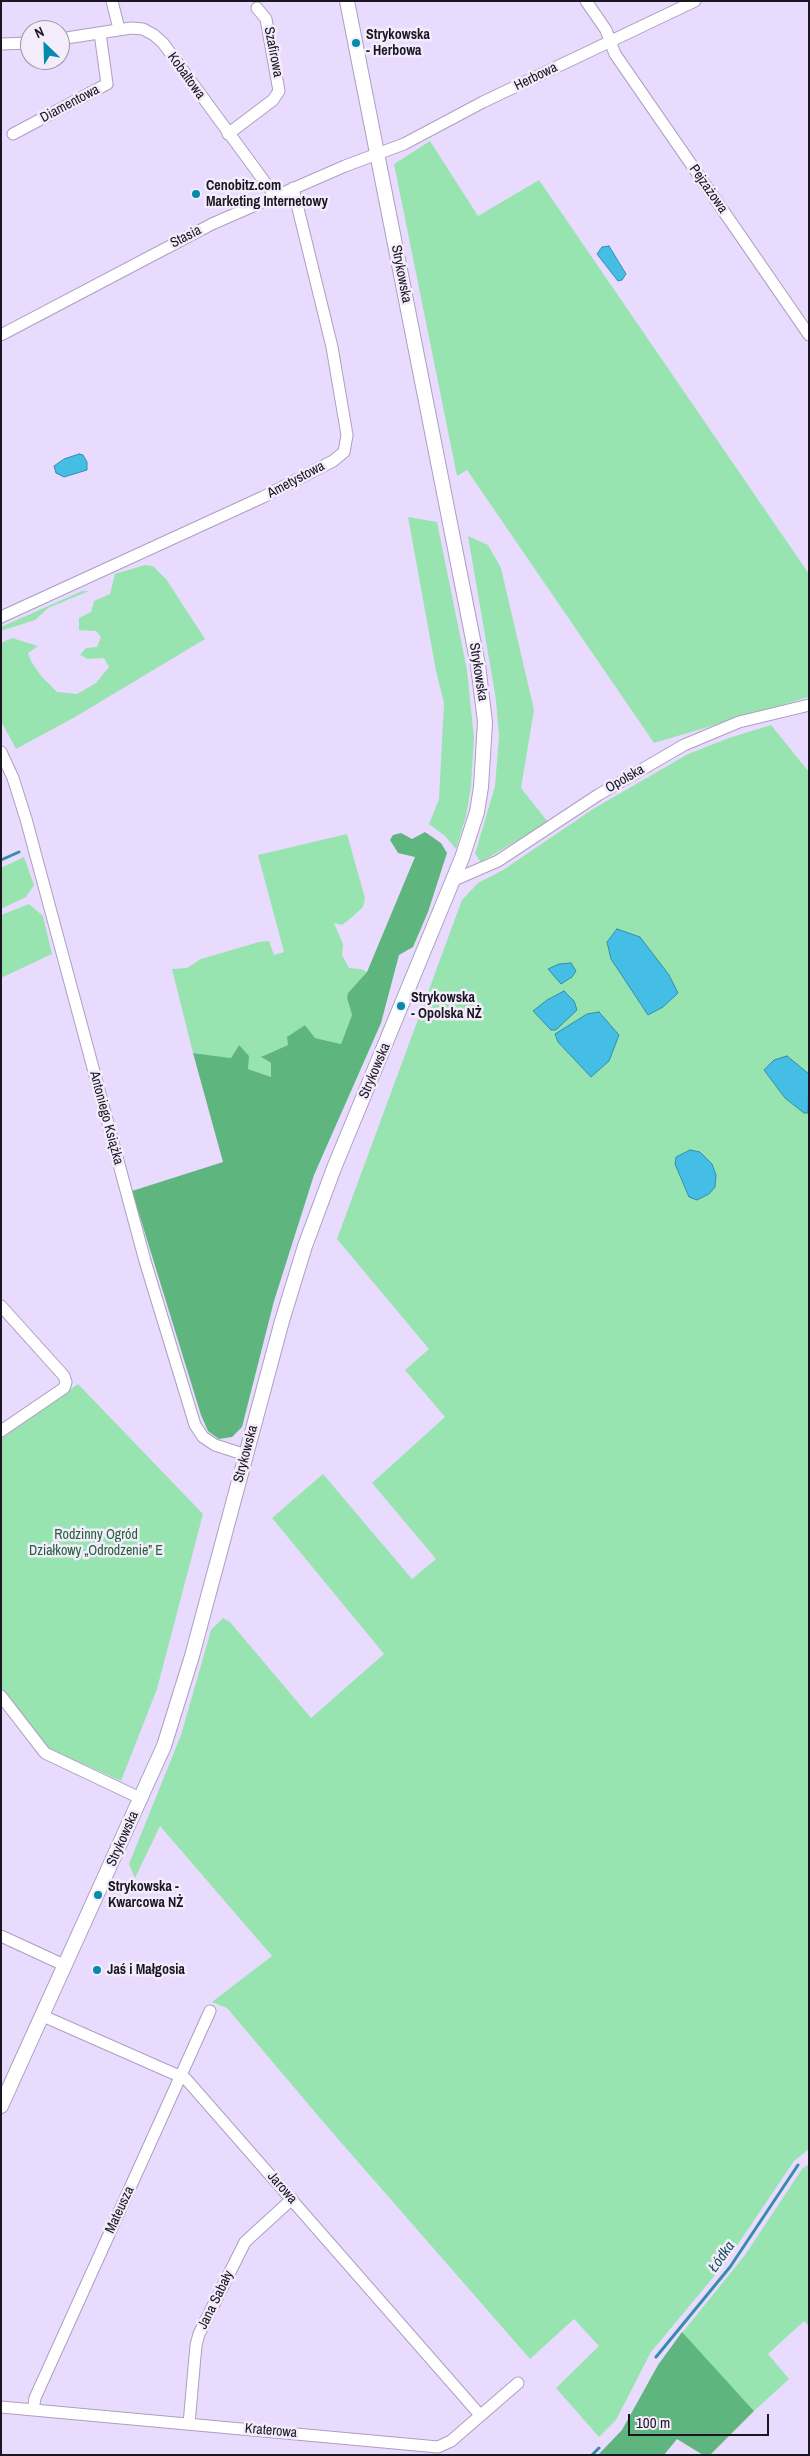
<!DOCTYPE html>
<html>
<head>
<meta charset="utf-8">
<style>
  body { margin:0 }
  #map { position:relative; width:810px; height:2456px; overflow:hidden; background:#e9dbfe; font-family:"Archivo Narrow",sans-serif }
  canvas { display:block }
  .frame { position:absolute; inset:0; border:2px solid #1b1622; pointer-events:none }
  .north { position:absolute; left:20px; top:20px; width:50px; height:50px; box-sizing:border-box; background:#f2ecfb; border:1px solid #9c96a4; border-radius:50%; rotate:336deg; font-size:14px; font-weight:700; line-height:20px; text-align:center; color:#1b1622 }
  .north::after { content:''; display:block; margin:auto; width:18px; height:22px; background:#048aaa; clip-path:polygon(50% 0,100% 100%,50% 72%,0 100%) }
  .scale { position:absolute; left:628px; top:2414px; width:141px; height:22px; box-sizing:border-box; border:2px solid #1b1622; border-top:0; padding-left:6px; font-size:15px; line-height:18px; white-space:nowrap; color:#1b1622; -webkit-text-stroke:4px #f2ecfb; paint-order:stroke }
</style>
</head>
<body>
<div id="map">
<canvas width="810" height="2456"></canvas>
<div class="frame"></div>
<div class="north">N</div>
<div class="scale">100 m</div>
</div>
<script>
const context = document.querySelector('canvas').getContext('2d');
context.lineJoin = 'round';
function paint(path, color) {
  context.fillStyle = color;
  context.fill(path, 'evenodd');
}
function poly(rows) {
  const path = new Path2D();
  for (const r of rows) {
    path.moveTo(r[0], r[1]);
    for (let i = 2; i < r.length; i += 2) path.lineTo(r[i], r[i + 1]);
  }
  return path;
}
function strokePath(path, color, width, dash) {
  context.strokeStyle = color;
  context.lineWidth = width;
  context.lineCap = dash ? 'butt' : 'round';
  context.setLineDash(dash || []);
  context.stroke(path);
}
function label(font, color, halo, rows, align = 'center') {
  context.font = font + ' "Archivo Narrow",sans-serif';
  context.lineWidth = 5;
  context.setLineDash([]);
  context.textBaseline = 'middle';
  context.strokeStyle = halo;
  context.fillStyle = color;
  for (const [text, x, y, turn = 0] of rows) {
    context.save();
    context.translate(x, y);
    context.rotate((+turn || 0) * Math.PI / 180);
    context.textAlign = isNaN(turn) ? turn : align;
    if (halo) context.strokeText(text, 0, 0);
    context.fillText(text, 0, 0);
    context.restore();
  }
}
const green = poly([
  [430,141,478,216,539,180,809,574,809,697,654,743,467,470,457,476,394,164],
  [408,517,437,522,467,670,474,738,471,787,466,816,456,849,445,836,429,824,439,799,444,703,436,671],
  [468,536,488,545,501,568,534,710,521,788,548,822,481,862,475,854,495,786,499,736,496,700],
  [145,565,153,566,166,579,205,639,75,717,16,749,1,721,1,643,12,638,38,646,28,653,31,661,41,676,57,692,77,694,96,683,109,667,104,658,88,659,80,655,86,648,97,647,101,637,96,631,79,630,79,618,91,612,94,601,110,594,115,574],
  [82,591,89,591,48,608,35,620,1,631,1,627],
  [771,725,809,772,809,2149,794,2161,726,2262,651,2352,616,2420,599,2437,556,2388,599,2346,574,2319,530,2359,325,2124,227,2008,212,2002,272,1956,160,1826,135,1878,129,1864,181,1735,211,1630,223,1618,230,1622,311,1718,384,1654,272,1518,323,1474,412,1579,436,1559,372,1483,445,1417,405,1370,429,1349,337,1239,462,900,478,883,503,870,593,809,688,754,729,738],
  [347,834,365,898,363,907,351,918,342,925,334,923,343,944,342,955,349,968,361,969,367,972,348,993,347,998,352,1015,341,1044,315,1038,305,1025,298,1030,288,1045,262,1058,271,1063,271,1077,248,1069,239,1045,231,1058,193,1053,172,969,187,968,201,959,259,942,269,941,274,955,284,952,258,855],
  [24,857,34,885,26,897,1,909,1,868],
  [29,904,43,916,52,954,1,978,1,915],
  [78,1384,203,1514,157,1689,121,1781,52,1750,41,1742,1,1688,1,1438],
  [809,2164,809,2326,804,2321,768,2354,789,2379,754,2411,682,2333,745,2255,802,2169]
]);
const forest = poly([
  [425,832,441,843,447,853,428,912,413,947,399,955,381,1023,314,1175,274,1301,242,1427,232,1437,219,1439,208,1431,201,1415,132,1191,223,1162,193,1053,231,1058,239,1045,249,1056,248,1069,271,1077,271,1063,261,1057,288,1045,287,1037,305,1025,315,1038,341,1044,352,1015,347,998,348,993,367,972,415,857,398,853,390,840,393,835,401,833,412,839],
  [682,2332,754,2411,710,2455,703,2455,677,2439,664,2455,598,2455,622,2430,658,2365]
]);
const water = poly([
  [609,246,626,274,622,280,618,281,597,254,602,247,609,246],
  [79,454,83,455,87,462,87,470,64,477,56,473,54,466,64,459,79,454],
  [617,929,640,937,669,975,678,993,663,1007,648,1015,611,959,607,942,617,929],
  [571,963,576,971,572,977,561,984,548,969,559,964,571,963],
  [564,991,574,1001,577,1010,556,1030,551,1030,533,1011,547,1000,564,991],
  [599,1012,619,1035,609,1061,591,1077,558,1042,555,1034,587,1014,599,1012],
  [787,1056,809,1074,808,1113,804,1113,785,1098,764,1070,774,1060,787,1056],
  [690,1150,700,1152,712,1164,716,1175,715,1187,709,1194,697,1200,689,1197,675,1164,676,1157,690,1150]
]);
const stream = poly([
  [1,860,19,852],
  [656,2357,730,2267,798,2165],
  [592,2455,599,2448]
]);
const minor = poly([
  [112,1,119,29],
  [586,1,606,30,615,54,809,335],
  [60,39,131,28,143,29,154,35,163,43,275,196],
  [1,44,30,43],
  [13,134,107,84,100,33],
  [228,134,273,100,279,91,266,19,257,8],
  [1,335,212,224,345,166,404,144,483,102,695,1],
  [1,617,263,497,333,461,344,452,347,435,332,347,293,188],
  [1,752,13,778,26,819,145,1261,195,1425,203,1437,215,1445,246,1455],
  [454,880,498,861,598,795,684,745,739,722,809,705],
  [1,1306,64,1376,66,1382,64,1388,1,1431],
  [1,1696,45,1753,142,1799],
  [1,1936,66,1966],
  [43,2016,186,2079,480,2415],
  [1,2407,438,2447,451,2441,518,2383],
  [33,2410,35,2398,210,2011],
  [189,2424,196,2345,199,2334,245,2242,292,2199]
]);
const major = poly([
  [1,2106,164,1746,192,1656,282,1321,305,1246,334,1168,462,858,477,812,481,787,485,722,478,665,347,1]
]);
const markers = [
  [356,43,5,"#048aaa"],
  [196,194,5,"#048aaa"],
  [401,1006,5,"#048aaa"],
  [98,1895,5,"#048aaa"],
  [97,1970,5,"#048aaa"]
];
const poiNames = [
  ["Strykowska",366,35],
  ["- Herbowa",366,51],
  ["Cenobitz.com",206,186],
  ["Marketing Internetowy",206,202],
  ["Strykowska",411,998],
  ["- Opolska NŻ",411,1014],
  ["Strykowska -",108,1887],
  ["Kwarcowa NŻ",108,1903],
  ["Jaś i Małgosia",107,1970]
];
const streetNames = [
  ["Szafirowa",273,52,79],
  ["Kobaltowa",186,76,54],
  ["Herbowa",536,77,-26],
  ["Diamentowa",70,104,-28],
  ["Pejzażowa",708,189,55],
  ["Stasia",186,237,-27],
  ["Strykowska",401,274,79],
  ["Ametystowa",296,480,-28],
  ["Strykowska",478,672,81],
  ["Opolska",625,779,-30],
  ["Strykowska",375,1071,-67],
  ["Antoniego Książka",106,1118,75],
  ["Strykowska",246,1454,-75],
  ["Strykowska",123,1839,-66],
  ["Jarowa",282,2188,49],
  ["Mateusza",120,2210,-65],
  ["Jana Sabały",216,2300,-64],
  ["Kraterowa",271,2431,5]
];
const parkNames = [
  ["Rodzinny Ogród",96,1535],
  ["Działkowy „Odrodzenie” E",96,1551]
];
const waterNames = [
  ["Łódka",722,2257,-54]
];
paint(green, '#98e4b0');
paint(forest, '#5eb67e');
paint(water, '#45bee6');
strokePath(water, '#388cab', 1);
strokePath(stream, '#388cab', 3);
strokePath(minor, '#ad9fc1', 13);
strokePath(major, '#ad9fc1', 16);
strokePath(minor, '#fff', 11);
strokePath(major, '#fff', 14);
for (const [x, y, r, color] of markers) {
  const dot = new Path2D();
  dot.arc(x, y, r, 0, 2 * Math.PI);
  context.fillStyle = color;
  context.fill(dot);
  strokePath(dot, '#f2ecfb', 2);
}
label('bold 14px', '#1b1622', '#f2ecfb', poiNames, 'left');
label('14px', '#1b1622', '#f2ecfb', streetNames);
label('14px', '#22613b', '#f2ecfb', parkNames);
label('italic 15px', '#1e5061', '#f2ecfb', waterNames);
</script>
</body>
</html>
